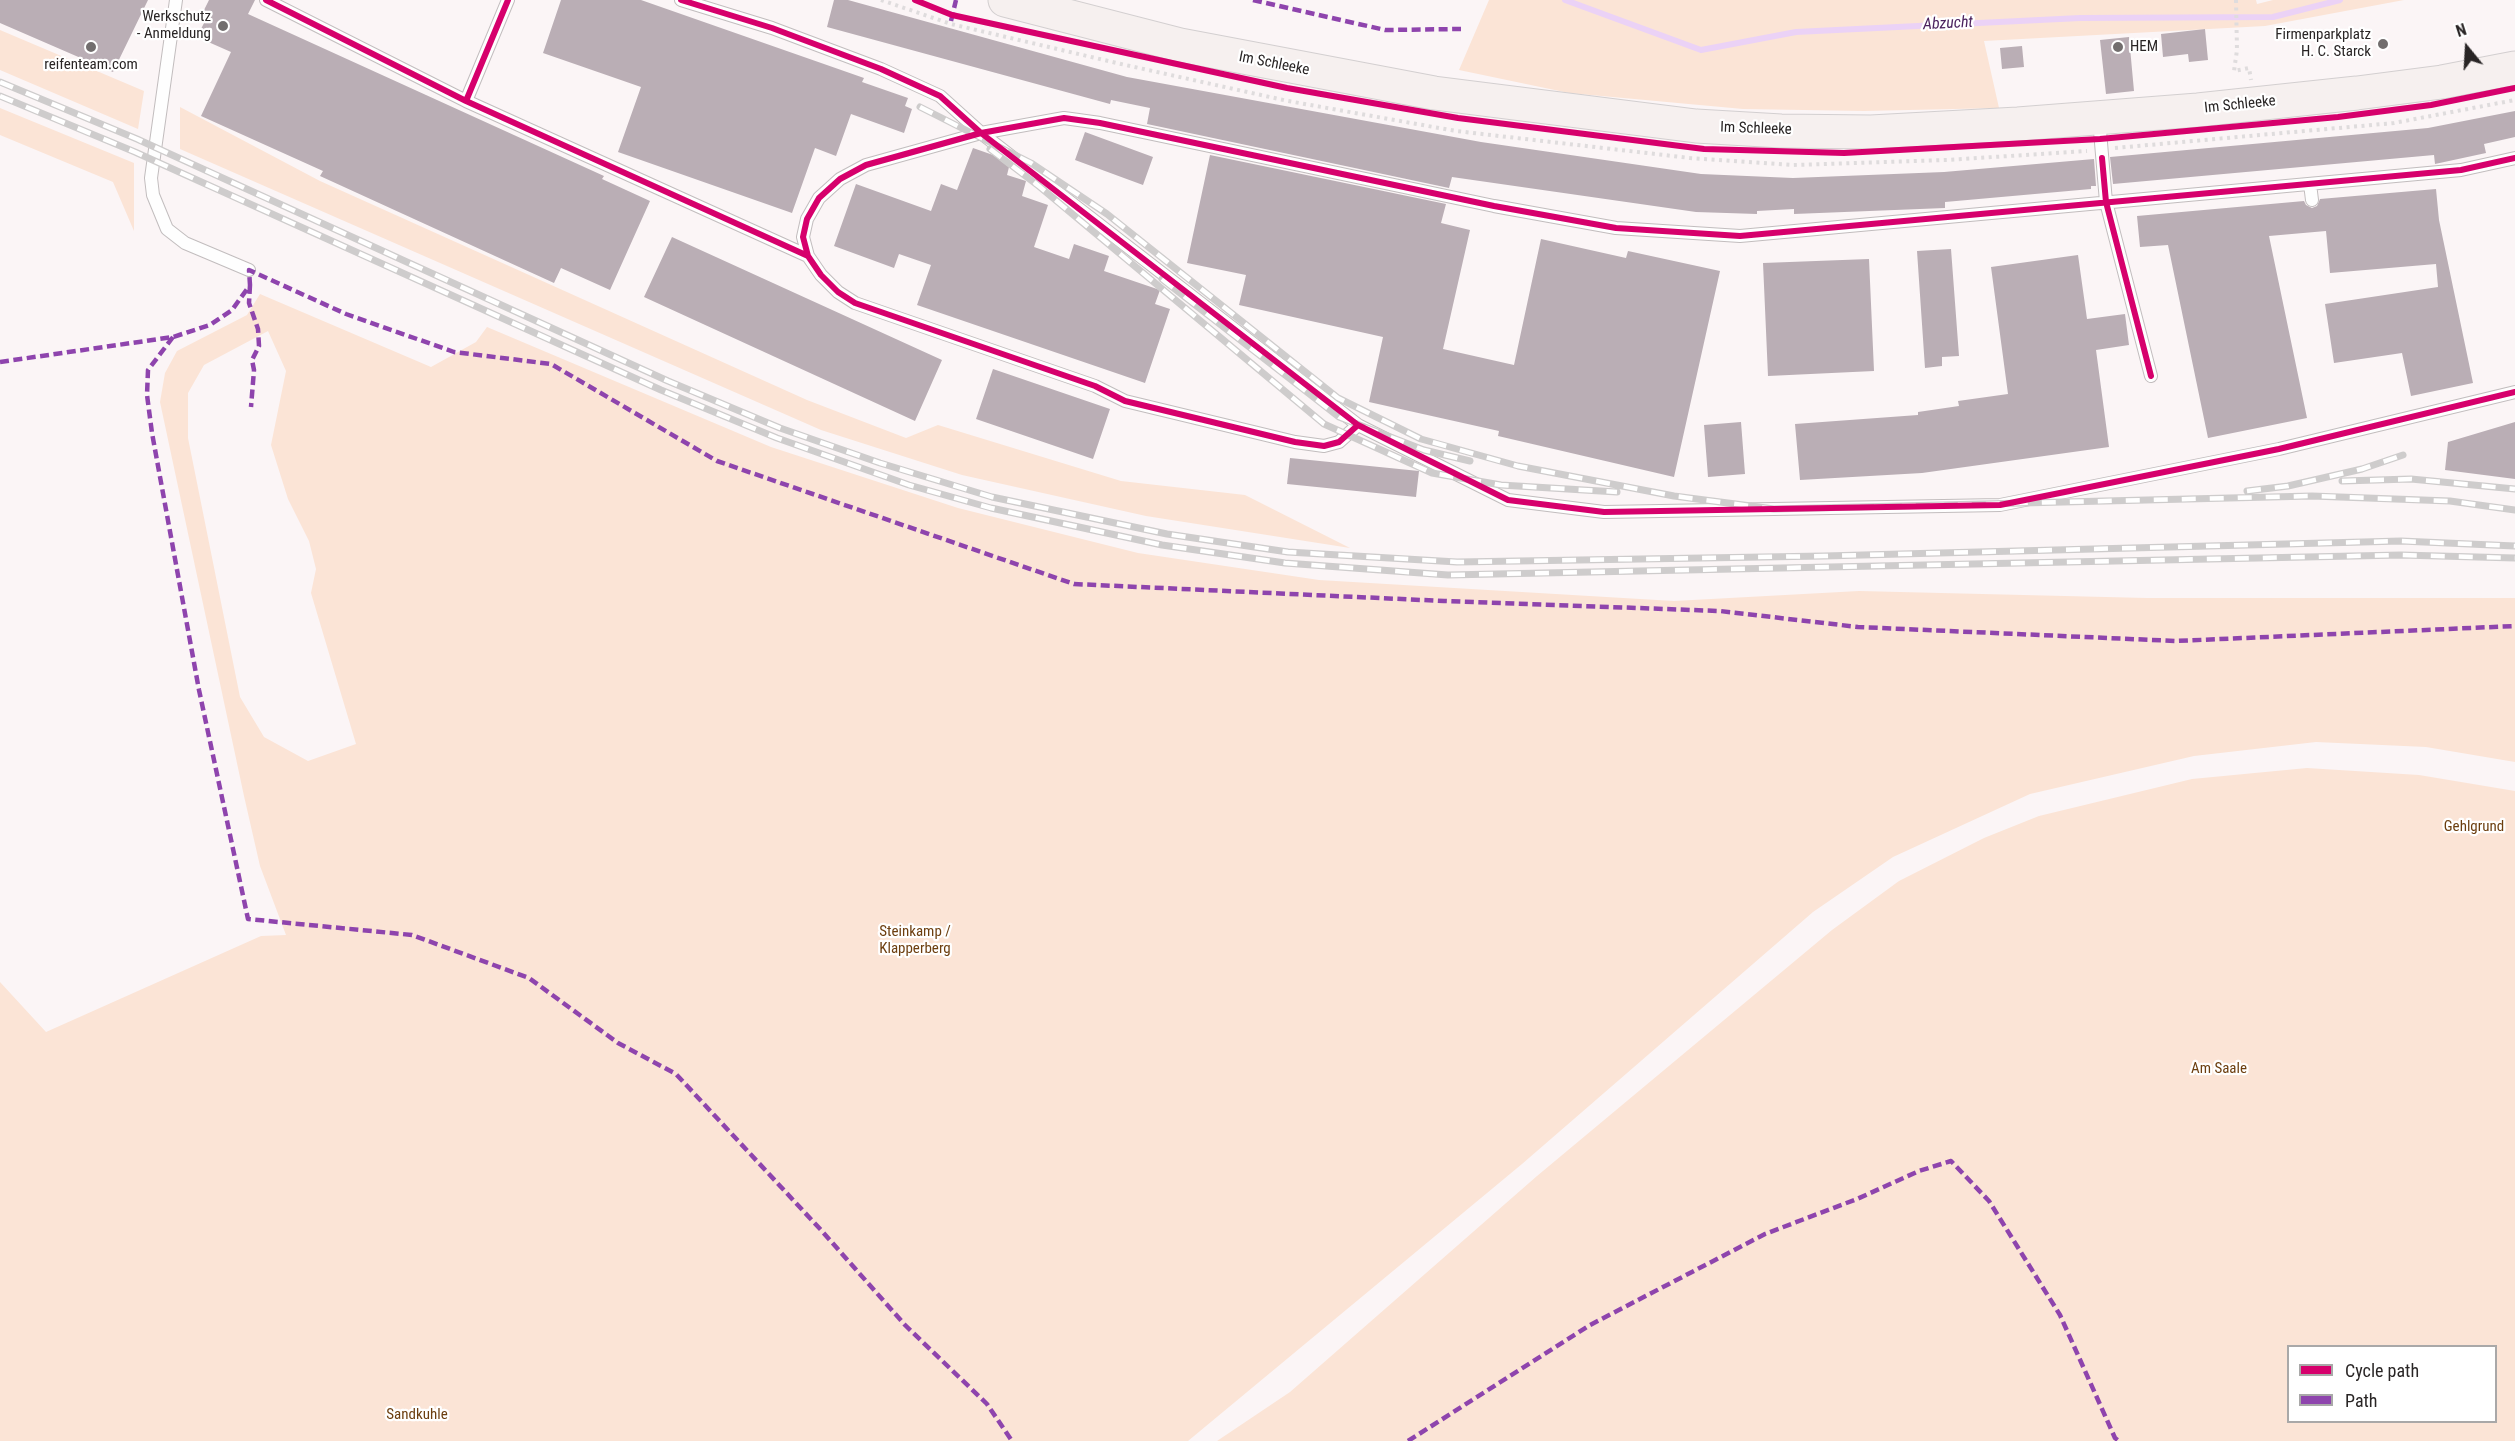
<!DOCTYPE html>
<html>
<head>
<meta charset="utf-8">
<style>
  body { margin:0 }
  #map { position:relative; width:2515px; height:1441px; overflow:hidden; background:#fbf5f6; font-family:"Roboto Condensed",sans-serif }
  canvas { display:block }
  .legend { position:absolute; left:2287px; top:1345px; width:210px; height:78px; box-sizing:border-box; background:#fff; border:2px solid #a9a8a8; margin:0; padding:8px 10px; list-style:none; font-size:18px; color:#292525 }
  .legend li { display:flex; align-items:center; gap:12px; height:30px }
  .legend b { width:30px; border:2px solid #a9a8a8 }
  .north { position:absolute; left:2437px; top:18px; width:60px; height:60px; -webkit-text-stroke:4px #fff; paint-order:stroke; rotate:342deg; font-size:16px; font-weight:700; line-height:24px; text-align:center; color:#292525 }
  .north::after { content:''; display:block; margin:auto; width:21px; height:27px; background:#292525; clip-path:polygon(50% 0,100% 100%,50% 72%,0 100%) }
</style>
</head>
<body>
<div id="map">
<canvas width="2515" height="1441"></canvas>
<ul class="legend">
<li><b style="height:8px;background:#d6006c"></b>Cycle path</li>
<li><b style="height:8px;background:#8e44ad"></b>Path</li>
</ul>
<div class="north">N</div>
</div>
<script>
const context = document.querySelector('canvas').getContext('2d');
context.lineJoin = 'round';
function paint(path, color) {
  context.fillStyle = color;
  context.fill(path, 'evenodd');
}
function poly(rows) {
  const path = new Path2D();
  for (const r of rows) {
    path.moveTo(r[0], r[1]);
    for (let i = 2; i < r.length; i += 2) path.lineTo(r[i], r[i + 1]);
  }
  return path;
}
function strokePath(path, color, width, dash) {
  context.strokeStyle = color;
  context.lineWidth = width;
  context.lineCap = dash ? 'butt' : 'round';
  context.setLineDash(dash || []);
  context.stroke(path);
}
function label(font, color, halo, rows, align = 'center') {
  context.font = font + ' "Roboto Condensed",sans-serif';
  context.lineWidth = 4.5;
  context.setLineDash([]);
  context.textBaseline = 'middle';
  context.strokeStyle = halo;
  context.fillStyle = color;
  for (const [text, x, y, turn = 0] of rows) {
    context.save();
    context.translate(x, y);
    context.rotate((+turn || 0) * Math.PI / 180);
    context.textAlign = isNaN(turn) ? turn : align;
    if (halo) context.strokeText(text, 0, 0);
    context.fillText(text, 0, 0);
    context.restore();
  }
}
const green = poly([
  [1489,0,2256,0,2257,4,2273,0,2404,0,2265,26,1984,41,1999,108,1864,111,1743,109,1569,93,1459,70],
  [0,30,144,91,138,129,0,70],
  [180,107,320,181,807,400,906,438,938,425,1121,481,1245,495,1350,548,1146,516,962,475,821,430,180,149],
  [0,108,134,163,134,231,113,182,0,135],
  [260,294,431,367,476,342,487,327,771,447,958,508,1138,553,1319,580,1674,601,1859,591,2147,598,2515,598,2515,762,2426,747,2316,742,2194,756,2030,794,1893,857,1813,912,1522,1164,1188,1441,0,1441,0,982,46,1032,261,936,286,935,260,866,244,796,160,402,165,373,177,351,247,315],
  [268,331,286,371,271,445,288,499,309,541,316,569,311,593,356,744,308,761,264,737,240,697,188,438,188,393,204,365],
  [2307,768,2419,775,2515,791,2515,1441,1217,1441,1290,1392,1537,1176,1832,930,1899,881,1984,838,2039,816,2192,779],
  [2288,1346,2496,1346,2496,1422,2288,1422]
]);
const stream = poly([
  [1565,0,1701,50,1796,32,2080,18,2273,17,2340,0]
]);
const building = poly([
  [0,0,148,0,113,72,0,23],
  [209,0,255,0,248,14,604,176,602,179,650,201,610,290,561,268,554,283,320,176,323,171,201,116,231,52,197,37,208,15,203,12],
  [561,0,641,0,864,78,862,82,908,98,905,106,912,109,904,133,851,114,836,156,815,148,792,213,618,152,641,87,543,53],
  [834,0,848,0,1127,77,1481,142,1701,174,1793,178,1944,172,2094,159,2096,186,2091,186,2091,189,1945,202,1945,208,1794,214,1794,209,1757,211,1757,214,1696,212,1452,177,1449,188,1147,124,1150,108,1111,100,1110,104,827,27],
  [2205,29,2208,60,2189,62,2188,54,2163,57,2161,34],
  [2129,37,2134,91,2106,94,2100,40],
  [2022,46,2024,67,2002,69,2000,48],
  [2515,111,2515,137,2484,144,2486,153,2435,164,2434,155,2113,184,2110,157,2428,128],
  [1085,132,1153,157,1143,185,1075,160],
  [973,148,993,155,1009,167,1007,175,1026,181,1022,196,1048,205,1034,247,1069,259,1074,244,1109,256,1104,271,1160,290,1155,304,1170,309,1145,383,917,305,931,265,899,254,894,268,834,246,856,184,931,211,941,184,957,190],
  [1210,155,1446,204,1441,223,1470,230,1443,349,1514,365,1541,239,1626,258,1628,251,1720,271,1674,477,1498,436,1499,431,1369,402,1383,337,1239,305,1246,275,1187,263],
  [2436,189,2439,220,2473,383,2411,396,2402,353,2334,363,2325,304,2438,287,2436,264,2330,273,2326,231,2269,236,2307,418,2208,438,2168,245,2140,247,2137,216,2304,201,2306,205,2312,208,2317,206,2320,199],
  [672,237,942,360,915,421,644,297],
  [1951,249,1959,356,1942,357,1942,366,1925,368,1917,251],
  [2078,255,2087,319,2125,314,2129,345,2096,350,2109,447,1922,473,1800,480,1795,424,1918,415,1918,412,1959,406,1958,401,2008,394,1991,267],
  [1869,259,1874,371,1768,376,1763,263],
  [993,369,1110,409,1093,459,976,419],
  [1741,422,1745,474,1708,477,1704,425],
  [2515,422,2515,479,2445,470,2448,442],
  [1290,458,1419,471,1416,497,1287,484]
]);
const path = poly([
  [881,0,951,24,1121,64,1288,101,1456,131,1690,158,1793,165,1947,160,2087,151],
  [2236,0,2237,50,2234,71,2249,68,2251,80],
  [2115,148,2394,123,2515,100]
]);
const service = poly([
  [176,0,151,178,153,195,167,229,185,243,249,270],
  [266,0,466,101,808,256],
  [681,0,772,28,881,69,940,96,981,133,1358,425,1508,500,1604,512,2000,505,2279,449,2515,392],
  [466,101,508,0],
  [2099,119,2106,202,2151,376],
  [2310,184,2312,200],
  [1358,425,1339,442,1324,446,1295,442,1125,401,1095,386,855,303,838,292,821,275,808,256,803,237,807,219,819,198,840,179,866,165,981,133,1064,118,1100,123,1494,206,1616,228,1740,236,2461,170,2515,158]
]);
const primary = poly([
  [1005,0,1180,45,1434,93,1696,126,1781,131,1871,132,2018,124,2198,110,2357,93,2442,82,2515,68]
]);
const rail = poly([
  [0,82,137,139,668,381,780,428,880,463,992,497,1167,534,1288,552,1457,562,1824,556,2401,541,2515,546],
  [0,96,135,152,661,390,777,438,909,485,991,508,1162,545,1285,563,1448,575,2401,555,2515,558],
  [920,107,1031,163,1107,214,1338,398,1421,439,1518,466,1674,496,1774,509,2312,496,2450,501,2515,510],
  [990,149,1040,187],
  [1034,182,1324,424,1432,473,1501,485,1617,492],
  [1162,279,1339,417,1424,450,1470,461],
  [2342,481,2411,479,2515,489],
  [2247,491,2288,486,2362,469,2403,455]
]);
const quiet = poly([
  [1253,0,1385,30,1461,29],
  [951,21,956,0],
  [250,285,249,303,258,329,259,346,252,360,254,370,251,407],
  [173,337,148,370,147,395,152,433,199,690,248,919,412,935,529,978,618,1043,676,1074,821,1230,905,1325,987,1404,1012,1441],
  [0,362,173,337,210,325,232,310,250,285,249,270,346,314,454,352,551,364,717,461,1074,584,1444,601,1720,611,1858,627,2176,641,2515,626],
  [1408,1441,1590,1325,1765,1234,1857,1199,1919,1171,1951,1161,1989,1201,2060,1315,2115,1438,2119,1441]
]);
const cycleway = poly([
  [266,0,466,101,808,256],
  [681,0,772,28,881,69,940,96,981,133,1358,425,1508,500,1604,512,2000,505,2279,449,2515,392],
  [915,0,952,15,1287,88,1458,118,1704,149,1844,153,2100,139,2338,117,2431,105,2515,88],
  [466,101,508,0],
  [2102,158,2106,202,2151,376],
  [1358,425,1339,442,1324,446,1295,442,1125,401,1095,386,855,303,838,292,821,275,808,256,803,237,807,219,819,198,840,179,866,165,981,133,1064,118,1100,123,1494,206,1616,228,1740,236,2461,170,2515,158]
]);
const markers = [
  [223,26,6,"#726e6e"],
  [2383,44,6,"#726e6e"],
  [91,47,6,"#726e6e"],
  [2118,47,6,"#726e6e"]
];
const poiNames = [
  ["Werkschutz",211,17],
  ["- Anmeldung",211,34],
  ["Firmenparkplatz",2371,35],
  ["H. C. Starck",2371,52],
  ["HEM",2130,47,"left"],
  ["reifenteam.com",91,65,"center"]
];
const streetNames = [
  ["Im Schleeke",1274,64,11],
  ["Im Schleeke",2240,105,-6],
  ["Im Schleeke",1756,129,2]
];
const parkNames = [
  ["Gehlgrund",2474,827],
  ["Steinkamp /",915,932],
  ["Klapperberg",915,949],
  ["Am Saale",2219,1069],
  ["Sandkuhle",417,1415]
];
const waterNames = [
  ["Abzucht",1948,24,-3]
];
paint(green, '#fbe4d6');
strokePath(stream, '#ebd2f6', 6);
paint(building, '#baaeb5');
strokePath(service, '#c2bdbe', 14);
strokePath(primary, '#d3cfd0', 35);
strokePath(path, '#dfdcdd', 4, [3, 4.5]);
strokePath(service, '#fefefe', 12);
strokePath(primary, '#f6f0ef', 33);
strokePath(rail, '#cecccc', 7);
strokePath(rail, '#fff', 4.5, [14]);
strokePath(quiet, '#8e44ad', 4.5, [9, 4.5]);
strokePath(cycleway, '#d6006c', 6);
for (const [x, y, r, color] of markers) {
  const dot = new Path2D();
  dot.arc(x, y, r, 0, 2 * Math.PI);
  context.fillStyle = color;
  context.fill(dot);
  strokePath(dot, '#fff', 2);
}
label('15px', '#292525', '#fff', poiNames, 'right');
label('15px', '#292525', '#fff', streetNames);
label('15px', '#6c3e0f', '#fff', parkNames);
label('italic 16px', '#4b225e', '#fff', waterNames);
</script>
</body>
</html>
